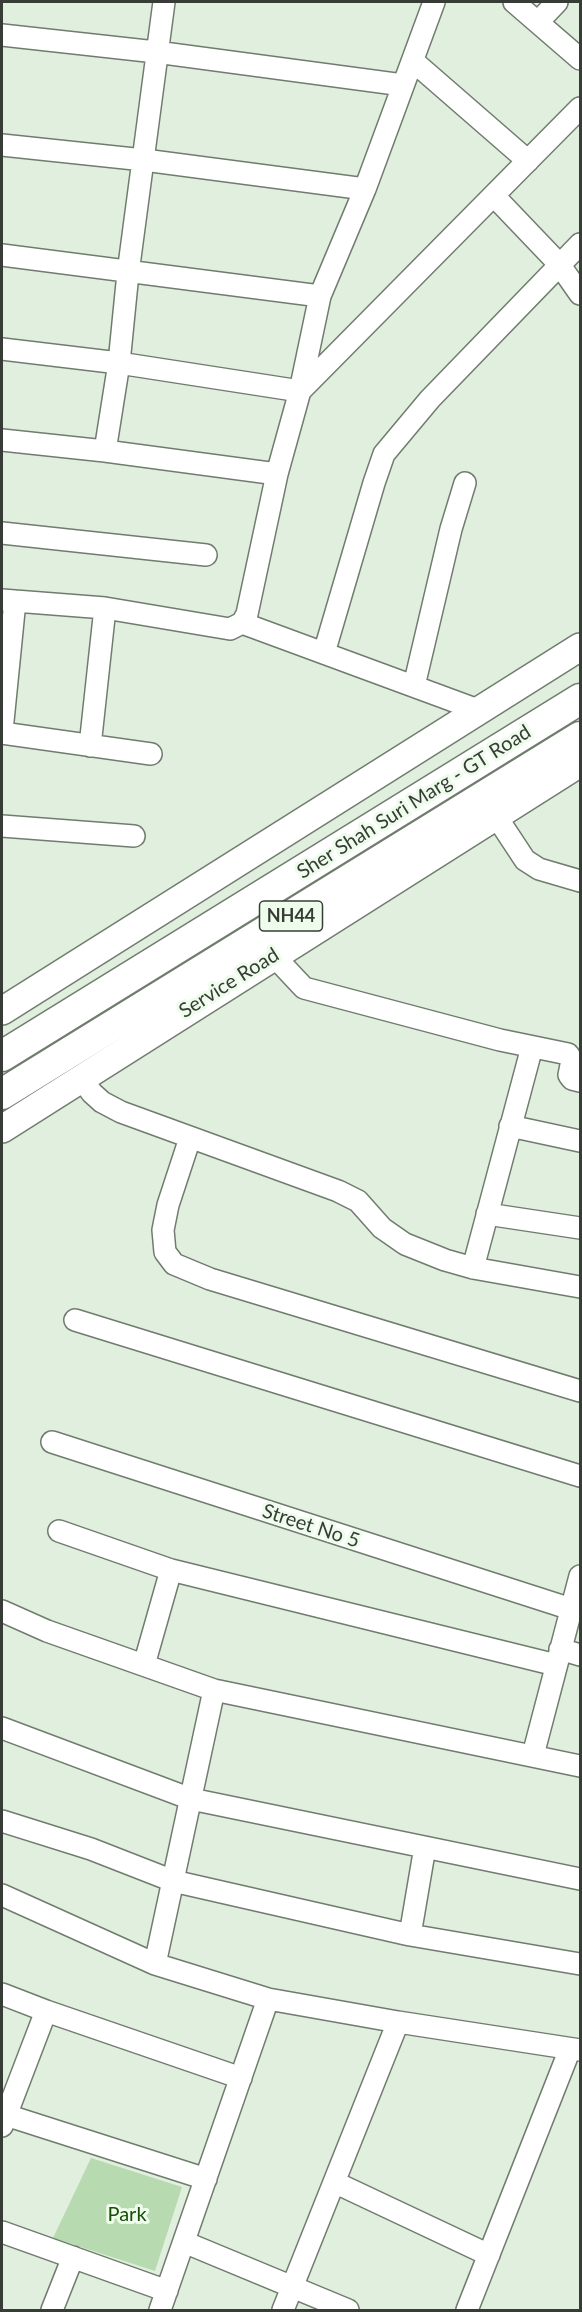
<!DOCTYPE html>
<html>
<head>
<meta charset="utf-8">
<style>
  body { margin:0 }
  #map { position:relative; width:582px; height:2312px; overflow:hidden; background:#e1efdf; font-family:Lato,sans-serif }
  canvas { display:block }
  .frame { position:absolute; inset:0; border:3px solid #373d36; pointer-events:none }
</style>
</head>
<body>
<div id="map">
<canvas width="582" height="2312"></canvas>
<div class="frame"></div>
</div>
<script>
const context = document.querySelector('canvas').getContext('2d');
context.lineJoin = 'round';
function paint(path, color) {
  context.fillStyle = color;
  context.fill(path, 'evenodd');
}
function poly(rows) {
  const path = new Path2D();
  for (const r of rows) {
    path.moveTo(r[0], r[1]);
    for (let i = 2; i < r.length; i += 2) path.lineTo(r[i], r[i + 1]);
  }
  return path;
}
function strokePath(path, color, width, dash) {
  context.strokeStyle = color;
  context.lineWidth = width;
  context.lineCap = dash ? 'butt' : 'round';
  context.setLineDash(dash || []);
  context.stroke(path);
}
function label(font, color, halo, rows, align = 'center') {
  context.font = font + ' Lato,sans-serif';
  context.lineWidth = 6;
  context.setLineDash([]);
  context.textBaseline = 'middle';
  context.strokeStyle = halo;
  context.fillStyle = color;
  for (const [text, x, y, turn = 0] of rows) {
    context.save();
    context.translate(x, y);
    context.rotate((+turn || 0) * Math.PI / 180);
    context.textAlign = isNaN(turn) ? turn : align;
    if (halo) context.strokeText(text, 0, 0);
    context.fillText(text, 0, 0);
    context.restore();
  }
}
const green = poly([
  [91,2158,182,2187,155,2271,53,2238]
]);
const minor = poly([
  [514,2,580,59],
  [538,22,557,2],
  [2,35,156,52,403,85],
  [413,61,528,161],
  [2,145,144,160,365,189],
  [495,197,559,264,580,294],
  [2,255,320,296],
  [2,349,119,363,300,391,580,108],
  [2,440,105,451,277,474],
  [105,451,119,363,128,273,164,2],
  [2,533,206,555],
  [2,600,105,608,230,629,242,623,247,614,277,474,300,391,320,296,365,189,434,2],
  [242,623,478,710],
  [324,653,374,483,384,454,430,399,580,244],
  [414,686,451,529,465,483],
  [2,731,15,601],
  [2,733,151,754],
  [90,746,105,608],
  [496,816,525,860,539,869,580,881],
  [2,826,134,836],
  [273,955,304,988,500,1040,568,1054,572,1060,569,1075,572,1079,580,1081],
  [81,1078,92,1093,102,1102,121,1112,338,1191,358,1201,382,1228,405,1244,445,1260,473,1268,580,1287],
  [510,1126,580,1141],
  [190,1138,168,1205,163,1230,165,1252,174,1264,210,1279,580,1391],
  [487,1214,580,1228],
  [473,1268,532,1047],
  [75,1320,580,1476],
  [52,1442,571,1609],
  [59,1531,171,1570,556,1665],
  [2,1611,47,1631,214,1690,580,1766],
  [560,1649,580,1655],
  [144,1665,171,1570],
  [2,1728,191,1799,580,1879],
  [533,1755,580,1576],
  [2,1821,91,1849,173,1881,410,1935,580,1964],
  [2,1895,155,1964,268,1999,398,2022,580,2050],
  [410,1935,425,1847],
  [155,1964,214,1690],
  [2,1994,46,2011,2,2126],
  [46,2011,241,2078],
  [6,2115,206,2179],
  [334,2182,489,2255],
  [2,2232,167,2291],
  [184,2242,348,2310],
  [52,2310,73,2257],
  [160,2310,268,1999],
  [283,2310,398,2022],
  [467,2310,570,2049]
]);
const major = poly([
  [2,1011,580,647],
  [2,1129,580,763]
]);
const highway = poly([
  [2,1056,580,699],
  [2,1094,580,737]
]);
const shields = [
  [291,916,63]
];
const shieldNames = [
  ["NH44",291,916]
];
const streetNames = [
  ["Sher Shah Suri Marg - GT Road",414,802,-32],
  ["Service Road",229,983,-32],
  ["Street No 5",311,1526,18]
];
const parkNames = [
  ["Park",127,2215]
];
paint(green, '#b7dab0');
strokePath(minor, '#707c6e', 24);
strokePath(major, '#707c6e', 30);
strokePath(highway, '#707c6e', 33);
strokePath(minor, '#fff', 21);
strokePath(major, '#fff', 27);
strokePath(highway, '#fff', 30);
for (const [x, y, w] of shields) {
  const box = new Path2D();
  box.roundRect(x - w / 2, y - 15, w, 30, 4.5);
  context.fillStyle = '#eefcec';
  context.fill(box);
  strokePath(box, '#373d36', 1.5);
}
label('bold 18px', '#373d36', null, shieldNames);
label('20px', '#373d36', '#eefcec', streetNames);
label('20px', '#174f09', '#eefcec', parkNames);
</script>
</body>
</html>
